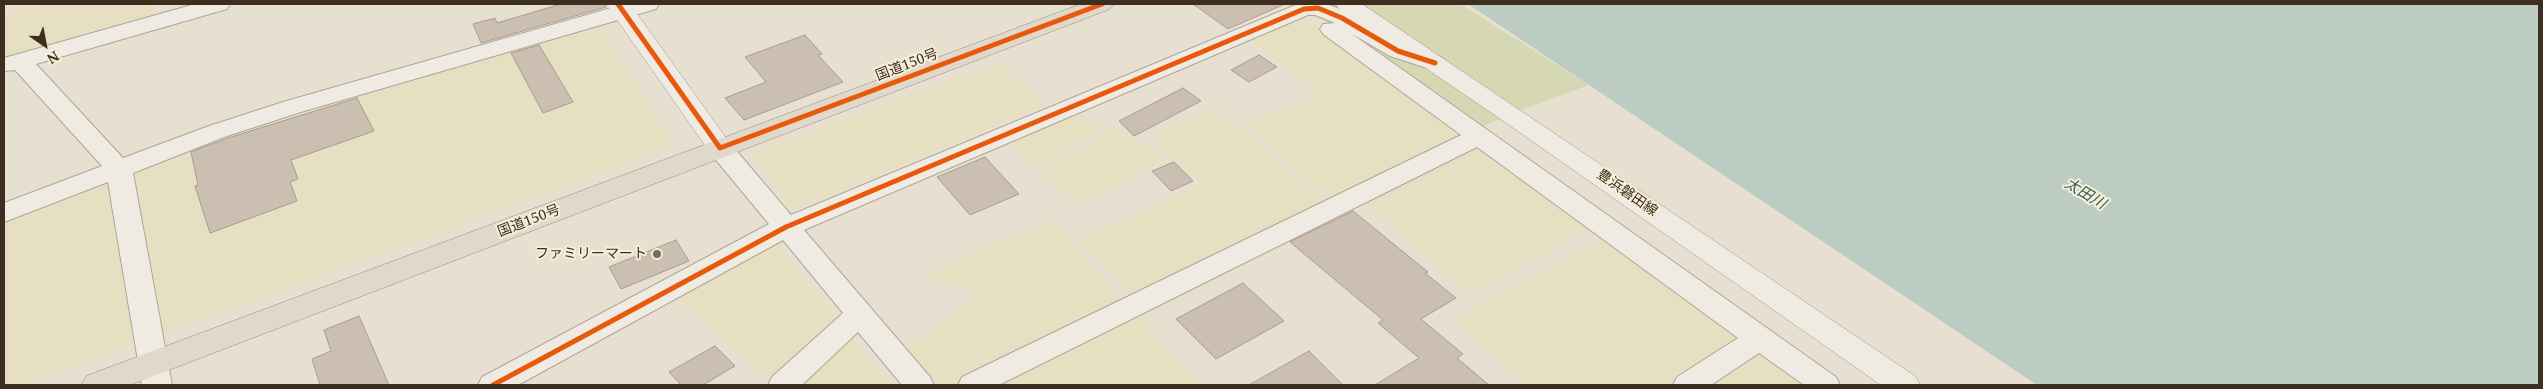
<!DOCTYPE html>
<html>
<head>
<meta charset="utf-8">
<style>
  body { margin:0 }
  #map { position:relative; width:2543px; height:389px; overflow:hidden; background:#e7e0d1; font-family:"Noto Serif",serif }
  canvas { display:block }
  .frame { position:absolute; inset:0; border:5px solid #3d2e20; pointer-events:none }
  .north { position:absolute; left:20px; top:20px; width:50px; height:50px; -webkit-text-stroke:4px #f7eed8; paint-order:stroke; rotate:147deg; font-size:14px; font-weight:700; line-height:20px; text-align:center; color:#3d2e20 }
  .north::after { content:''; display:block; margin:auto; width:18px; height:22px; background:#3d2e20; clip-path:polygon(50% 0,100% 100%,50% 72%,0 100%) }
</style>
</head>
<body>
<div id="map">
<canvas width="2543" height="389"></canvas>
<div class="frame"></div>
<div class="north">N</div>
</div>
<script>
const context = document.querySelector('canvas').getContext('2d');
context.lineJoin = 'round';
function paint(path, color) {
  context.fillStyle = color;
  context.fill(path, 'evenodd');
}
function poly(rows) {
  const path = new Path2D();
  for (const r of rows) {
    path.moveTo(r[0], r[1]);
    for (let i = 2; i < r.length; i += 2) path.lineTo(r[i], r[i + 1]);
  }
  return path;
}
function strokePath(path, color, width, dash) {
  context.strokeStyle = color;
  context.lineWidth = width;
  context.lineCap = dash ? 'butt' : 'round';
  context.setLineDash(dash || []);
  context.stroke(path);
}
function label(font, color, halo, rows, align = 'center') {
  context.font = font + ' "Noto Serif","Noto Sans JP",serif';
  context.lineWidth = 4;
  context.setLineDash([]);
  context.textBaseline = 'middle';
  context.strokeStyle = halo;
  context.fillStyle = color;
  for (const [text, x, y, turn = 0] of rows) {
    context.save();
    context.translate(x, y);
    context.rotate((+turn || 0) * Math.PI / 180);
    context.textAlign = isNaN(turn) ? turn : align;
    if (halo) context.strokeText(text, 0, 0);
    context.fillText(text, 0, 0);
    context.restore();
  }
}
const farmland = poly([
  [47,4,154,4,157,15,4,58,4,15],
  [1304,17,1479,136,1600,223,1470,294,1348,190,1330,198,1244,124,1319,94,1250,40],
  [594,20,675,146,21,385,4,385,4,213,120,175,119,169],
  [1000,63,1046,105,793,210,750,153],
  [1216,108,1325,203,1134,296,1082,240,1202,183,1150,135],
  [1071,110,1104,125,1038,169,1009,140],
  [1112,128,1167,159,1084,204,1040,173],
  [1051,219,1201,385,936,385,906,350,978,294,925,276],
  [1606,236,1822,385,1529,385,1454,321],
  [776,241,889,385,776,385,674,296]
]);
const green = poly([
  [1302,4,1460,4,1589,85,1511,114,1473,131]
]);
const water = poly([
  [1468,4,2539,4,2539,385,2037,385]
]);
const building = poly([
  [561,4,604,4,606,7,481,43,473,24,495,18,497,23,561,4],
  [1193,4,1285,4,1228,29,1193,4],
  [805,35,822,54,818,55,843,82,744,120,725,98,766,82,745,57,805,35],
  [539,45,573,102,543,113,511,53,539,45],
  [1259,55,1277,67,1249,82,1231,70,1259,55],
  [1183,88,1201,101,1134,136,1119,121,1183,88],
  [357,98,374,131,291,160,298,179,290,182,297,201,210,233,195,186,198,185,191,152,228,138,357,98],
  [985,157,1019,194,970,215,937,177,985,157],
  [1174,162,1193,181,1171,191,1152,171,1174,162],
  [1353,211,1428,272,1425,273,1456,298,1421,319,1463,354,1457,358,1489,385,1375,385,1419,358,1378,323,1383,320,1290,242,1353,211],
  [676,240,689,261,621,289,609,267,676,240],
  [1243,283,1284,321,1216,359,1176,319,1243,283],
  [359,316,389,385,320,385,312,359,331,351,324,330,359,316],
  [715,346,735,366,703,385,681,385,669,372,715,346],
  [1309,351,1343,385,1249,385,1309,351]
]);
const minor = poly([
  [195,4,230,4,227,9,36,64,123,158,209,126,283,102,625,4,659,4,656,9,301,112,227,136,133,173,172,385,142,385,108,182,4,222,4,203,102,166,15,70,4,71,4,58,195,4],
  [1298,4,1327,4,1350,13,1406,46,1443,58,1447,63,1443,68,1435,70,1427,68,1390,56,1352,34,1836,377,1840,385,1804,385,1759,353,1711,385,1673,385,1677,377,1738,338,1477,147,999,385,958,385,962,377,1461,135,1323,34,1320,29,1323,24,1335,23,1315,15,1308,15,804,230,930,377,934,385,902,385,858,332,802,385,768,385,772,377,843,313,783,240,518,385,478,385,482,377,769,224,711,154,707,148,711,142,720,140,729,142,791,215,1298,4]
]);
const secondary = poly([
  [606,4,630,4,729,142,733,148,729,154,720,156,711,154,606,4],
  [1336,4,1362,4,1915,376,1920,385,1881,385,1502,120,1339,9,1336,4]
]);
const trunk = poly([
  [1081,4,1114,4,1110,9,130,385,81,385,86,376,1081,4]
]);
const cycleway = poly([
  [618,4,720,148,1102,4],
  [493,385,786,227,1304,9,1318,8,1342,18,1398,51,1435,63]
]);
const markers = [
  [657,254,5,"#786c5e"]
];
const streetNames = [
  ["国道150号",907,65,-21],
  ["豊浜磐田線",1627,193,35],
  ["国道150号",529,221,-21]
];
const poiNames = [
  ["ファミリーマート",647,254]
];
const waterNames = [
  ["太田川",2085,194,31]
];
paint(farmland, '#e6dfc2');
paint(green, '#d6d7b3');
paint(water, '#bcccc2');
paint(building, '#cbbfb2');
strokePath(building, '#a89c90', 1);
strokePath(minor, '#ada599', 2);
strokePath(secondary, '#9c958a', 1);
strokePath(trunk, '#928b80', 1);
paint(minor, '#efebe3');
paint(secondary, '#efebe3');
paint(trunk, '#e0d9cb');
strokePath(cycleway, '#e8590c', 5);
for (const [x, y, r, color] of markers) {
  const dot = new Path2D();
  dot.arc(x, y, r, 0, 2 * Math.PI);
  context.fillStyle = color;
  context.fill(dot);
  strokePath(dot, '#f7eed8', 2);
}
label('14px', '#3d2e20', '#f7eed8', streetNames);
label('14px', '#3d2e20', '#f7eed8', poiNames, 'right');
label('italic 15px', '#2f5d5a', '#f7eed8', waterNames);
</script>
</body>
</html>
